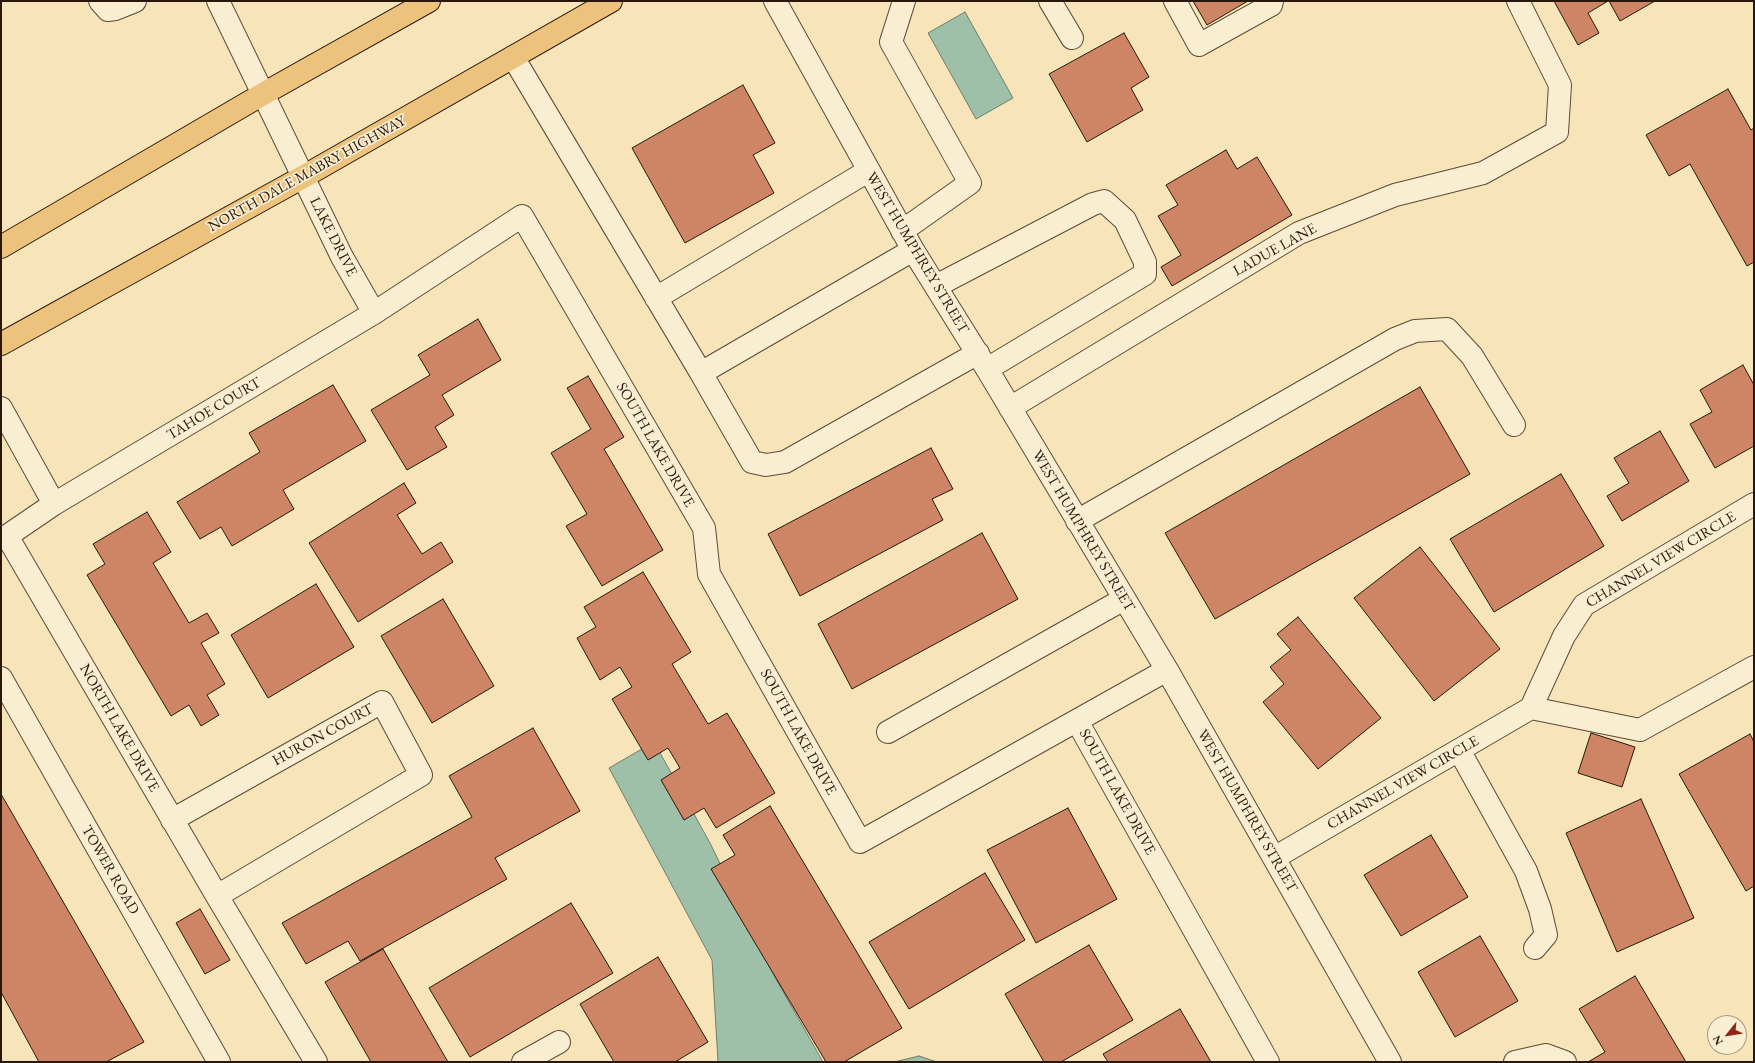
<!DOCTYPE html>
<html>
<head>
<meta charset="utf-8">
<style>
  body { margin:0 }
  #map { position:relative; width:1755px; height:1063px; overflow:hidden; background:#f7e5b9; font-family:"EB Garamond",serif }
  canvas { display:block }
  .frame { position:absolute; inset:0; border:2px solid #29170c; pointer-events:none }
  .north { position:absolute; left:1707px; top:1015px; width:40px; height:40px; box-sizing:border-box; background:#faeed2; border:1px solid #a69883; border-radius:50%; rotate:240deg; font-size:11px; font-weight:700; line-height:16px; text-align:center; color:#29170c }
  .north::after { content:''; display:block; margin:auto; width:14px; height:18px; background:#8f2418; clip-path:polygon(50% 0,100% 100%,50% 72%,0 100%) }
</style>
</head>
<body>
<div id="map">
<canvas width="1755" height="1063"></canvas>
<div class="frame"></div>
<div class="north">N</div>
</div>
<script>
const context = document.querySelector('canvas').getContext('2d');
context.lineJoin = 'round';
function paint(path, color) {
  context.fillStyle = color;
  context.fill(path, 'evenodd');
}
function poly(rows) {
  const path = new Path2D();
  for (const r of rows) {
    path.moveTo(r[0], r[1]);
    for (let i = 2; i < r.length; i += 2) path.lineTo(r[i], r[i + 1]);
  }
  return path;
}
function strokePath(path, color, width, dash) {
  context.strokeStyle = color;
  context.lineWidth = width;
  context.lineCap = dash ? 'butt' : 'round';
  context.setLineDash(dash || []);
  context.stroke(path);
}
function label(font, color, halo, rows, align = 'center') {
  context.font = font + ' "EB Garamond",serif';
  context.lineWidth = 3.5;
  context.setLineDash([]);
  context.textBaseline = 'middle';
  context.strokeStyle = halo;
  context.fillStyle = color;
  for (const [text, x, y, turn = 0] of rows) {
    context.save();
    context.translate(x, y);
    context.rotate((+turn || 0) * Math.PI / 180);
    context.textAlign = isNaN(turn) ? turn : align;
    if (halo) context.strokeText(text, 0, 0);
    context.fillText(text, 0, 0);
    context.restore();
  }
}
const water = poly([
  [965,12,1013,98,976,119,928,33,965,12],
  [654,742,710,843,776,979,823,1062,718,1062,712,960,609,768,654,742],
  [919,1056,937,1062,894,1062,919,1056]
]);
const building = poly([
  [1193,1,1248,1,1207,25,1193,1],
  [1554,1,1608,1,1588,13,1599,33,1578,45,1554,1],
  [1609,1,1655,1,1620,21,1609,1],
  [1124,33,1149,77,1131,88,1143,110,1087,142,1049,74,1124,33],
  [743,85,775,143,753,155,774,193,685,243,632,148,743,85],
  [1728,89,1751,130,1754,128,1754,262,1747,266,1690,164,1669,176,1646,135,1728,89],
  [1226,150,1237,169,1257,157,1292,215,1172,286,1161,267,1181,255,1158,216,1178,205,1166,185,1226,150],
  [478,319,501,360,442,395,454,415,435,427,447,447,407,470,371,410,430,375,418,355,478,319],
  [1743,365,1754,385,1754,446,1715,468,1690,424,1712,412,1700,390,1743,365],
  [588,376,624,437,604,449,663,550,602,586,566,526,587,514,551,453,591,429,567,388,588,376],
  [333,385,366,441,283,490,294,509,232,546,221,527,200,539,177,502,260,452,249,433,333,385],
  [1420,387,1470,474,1215,619,1165,533,1420,387],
  [1660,431,1689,481,1622,521,1607,496,1629,483,1614,458,1660,431],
  [931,448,953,489,932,499,943,520,800,596,768,534,931,448],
  [1561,474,1604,546,1494,612,1450,539,1561,474],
  [404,483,416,503,397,515,422,554,441,542,453,562,358,622,309,543,404,483],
  [147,512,171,552,153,563,189,623,207,613,219,633,201,643,225,684,207,695,219,715,201,726,189,705,171,716,87,575,105,564,93,544,147,512],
  [982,533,1018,599,852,689,818,624,982,533],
  [1420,547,1500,649,1434,701,1354,598,1420,547],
  [643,572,691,652,672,664,708,724,727,713,775,793,716,828,704,808,684,820,661,780,680,768,668,748,648,760,612,699,632,687,620,667,600,680,577,638,596,627,584,607,643,572],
  [316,584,354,647,268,698,231,635,316,584],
  [443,599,494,686,432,723,381,636,443,599],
  [1298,617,1381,718,1318,769,1263,702,1284,684,1270,667,1291,650,1277,634,1298,617],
  [533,728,580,811,495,858,507,879,360,961,348,941,306,964,282,923,472,817,449,776,533,728],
  [1591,733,1635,747,1622,787,1578,773,1591,733],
  [1750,734,1754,742,1754,886,1746,891,1679,774,1750,734],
  [1,794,144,1042,106,1062,39,1062,1,992,1,794],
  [1641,799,1694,918,1617,952,1566,833,1641,799],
  [770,806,902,1028,844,1062,826,1062,711,869,735,855,723,835,770,806],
  [1068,808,1117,899,1036,943,987,850,1068,808],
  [1431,835,1468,897,1401,936,1364,875,1431,835],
  [985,873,1025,940,909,1009,869,942,985,873],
  [571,903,613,973,470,1057,429,988,571,903],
  [200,909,230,960,205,974,176,923,200,909],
  [1480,936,1518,1001,1455,1037,1418,972,1480,936],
  [1089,945,1133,1020,1061,1062,1044,1062,1005,994,1089,945],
  [383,949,448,1062,371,1062,325,982,383,949],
  [658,957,708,1042,675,1062,614,1062,580,1004,658,957],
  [1635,976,1686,1062,1588,1062,1605,1052,1579,1009,1635,976],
  [1180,1009,1211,1062,1108,1062,1103,1054,1180,1009]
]);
const minor = poly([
  [100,1,108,10,115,9,135,1],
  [218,1,342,257,374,313],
  [775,1,913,250,987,369,1167,670,1390,1062],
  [1050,1,1072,38],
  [1175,1,1199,45,1271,5,1272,1],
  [513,57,701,373,913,250],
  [902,231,970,183,891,42,904,1],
  [936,286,1093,204,1104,201,1125,220,1145,262,1145,274,987,369],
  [656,298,868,171],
  [701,373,752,462,766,465,785,462,978,353],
  [1,408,54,504],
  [1010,408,1299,233,1395,195,1483,173,1557,132,1560,85,1518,1],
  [1077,521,1395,339,1415,331,1447,329,1472,356,1514,425],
  [1,678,219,1062],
  [1531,708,1564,636,1584,605,1754,504],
  [1077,721,1268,1062],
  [888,732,1124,599],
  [1459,750,1526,871,1540,909,1546,935,1535,948],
  [172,820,382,702,421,775,217,896],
  [1274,858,1531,708,1640,730,1754,667],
  [316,1062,217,896,7,536,54,504,374,313,522,216,704,528,709,574,860,842,1167,670],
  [523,1062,559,1042],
  [1515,1062,1546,1055,1565,1062]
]);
const major = poly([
  [1,247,263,94,429,1],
  [1,344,303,177,611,1]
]);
const streetNames = [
  ["NORTH DALE MABRY HIGHWAY",307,174,-29],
  ["LAKE DRIVE",333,237,63],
  ["LADUE LANE",1275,250,-29],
  ["WEST HUMPHREY STREET",917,253,59],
  ["TAHOE COURT",214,409,-31],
  ["SOUTH LAKE DRIVE",655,445,60],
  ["WEST HUMPHREY STREET",1083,531,59],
  ["CHANNEL VIEW CIRCLE",1661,560,-31],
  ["NORTH LAKE DRIVE",119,728,60],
  ["SOUTH LAKE DRIVE",798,732,61],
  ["HURON COURT",323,735,-29],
  ["CHANNEL VIEW CIRCLE",1403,783,-30],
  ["SOUTH LAKE DRIVE",1117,792,61],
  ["WEST HUMPHREY STREET",1247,811,60],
  ["TOWER ROAD",110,870,60]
];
paint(water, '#9ec0a9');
strokePath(water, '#6f7c6a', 1);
paint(building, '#ce8565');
strokePath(building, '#29170c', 1);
strokePath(minor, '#5c4a37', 24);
strokePath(major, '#29170c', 24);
strokePath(minor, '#faeed2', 22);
strokePath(major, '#ecc27c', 22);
label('15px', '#29170c', '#faeed2', streetNames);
</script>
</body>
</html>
